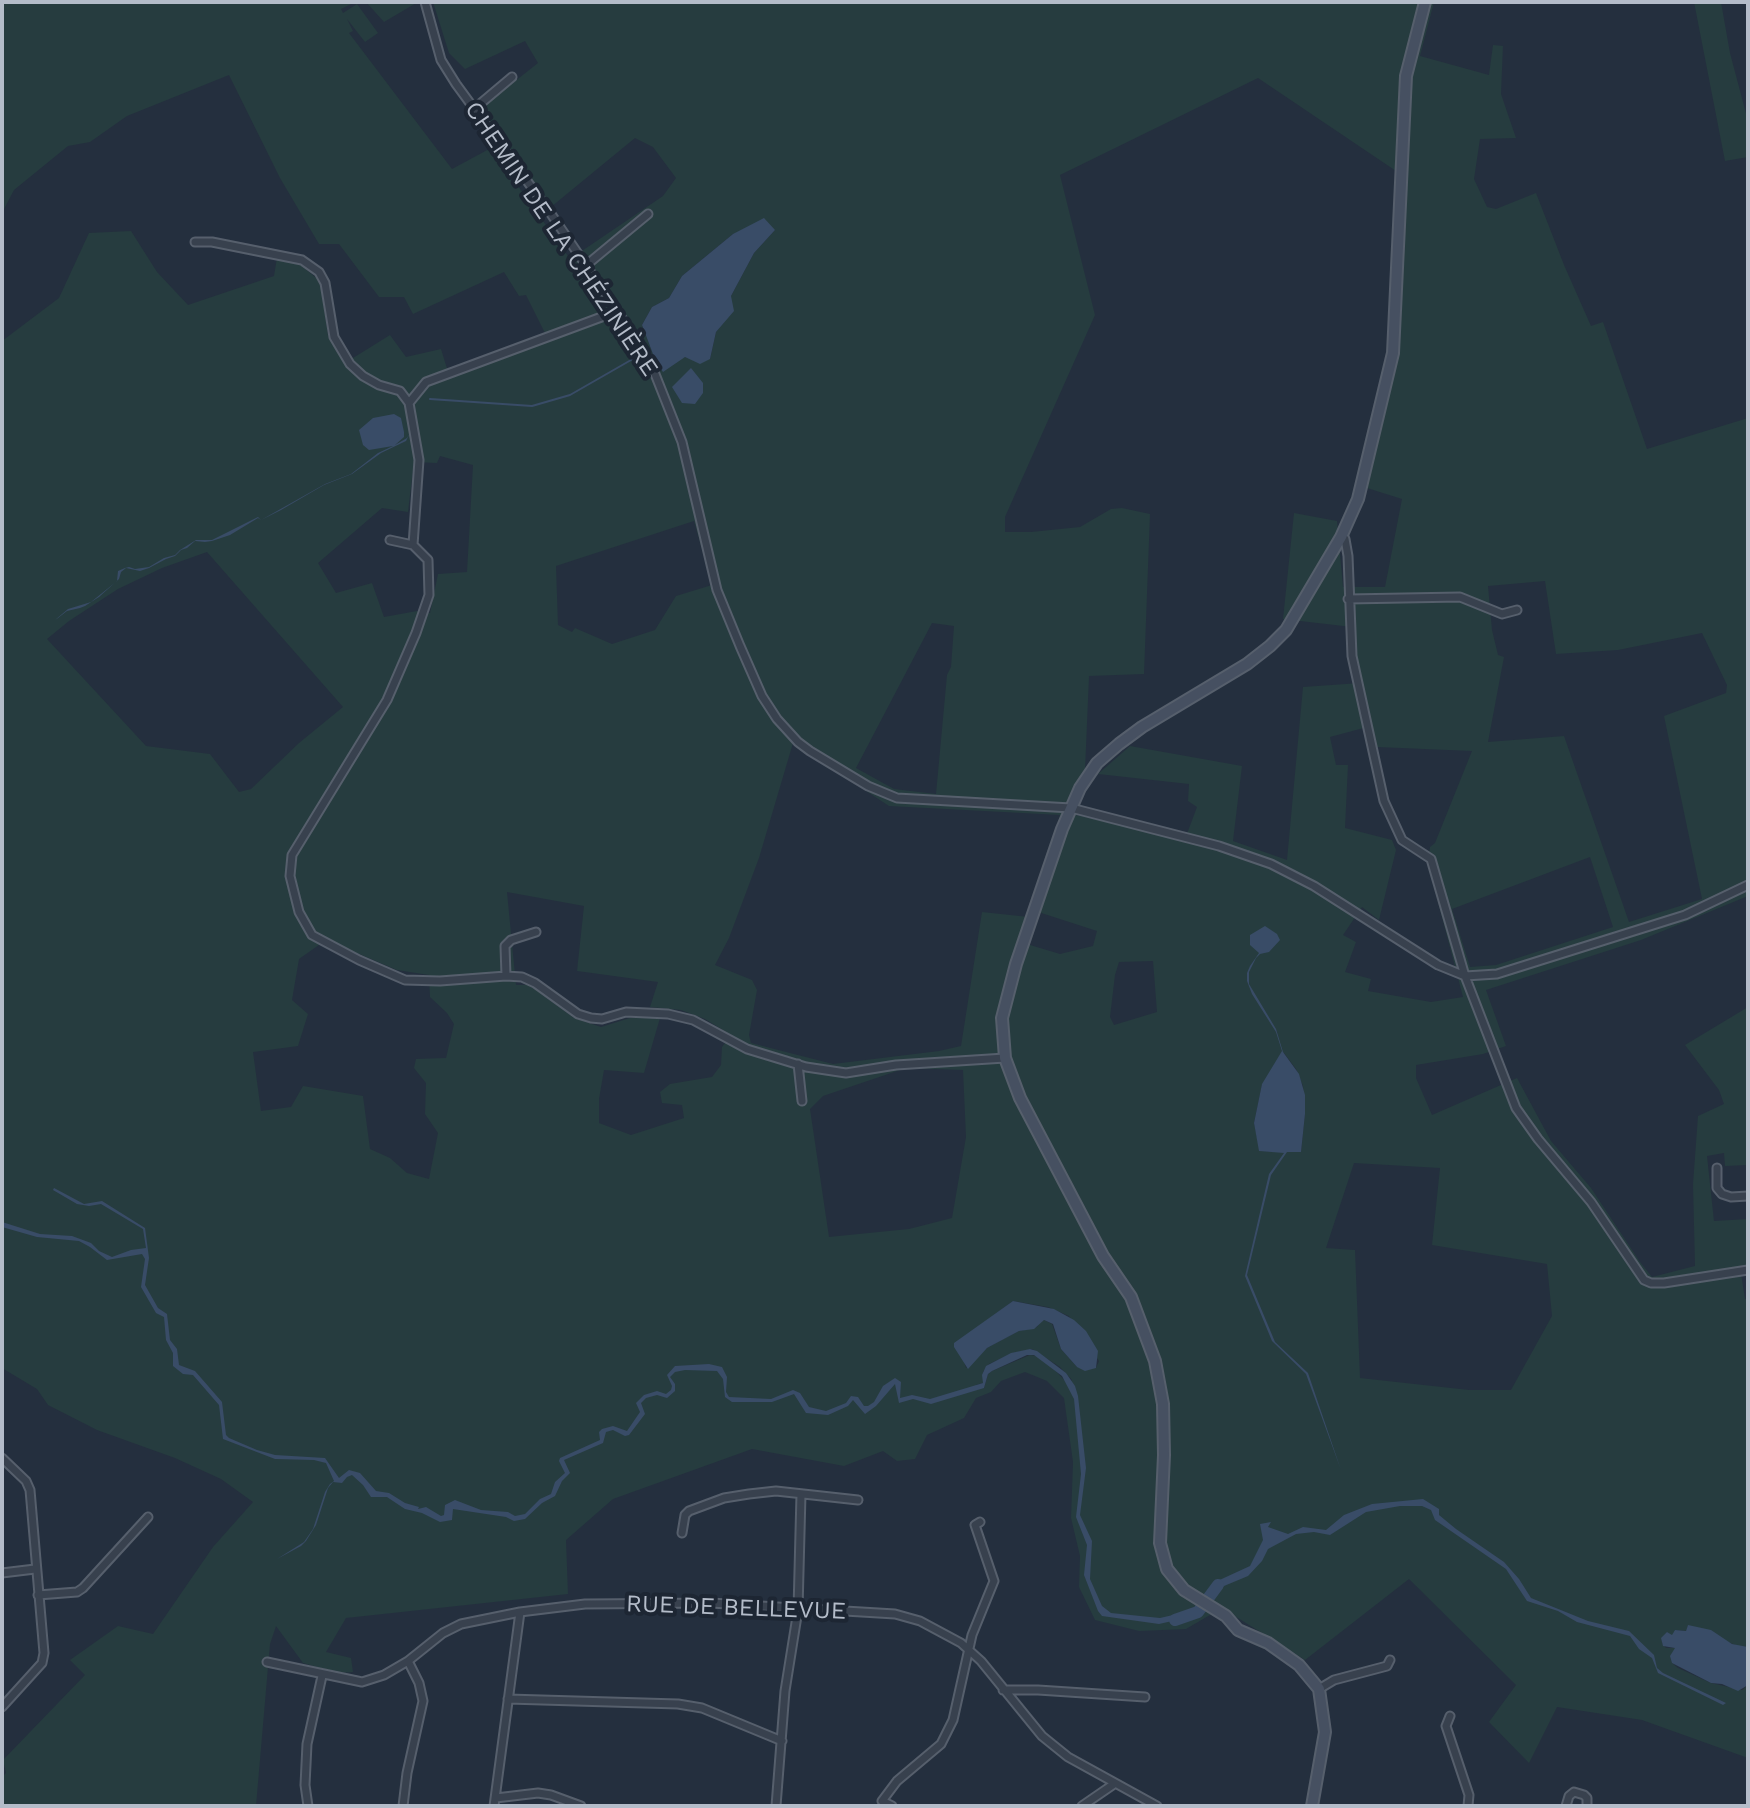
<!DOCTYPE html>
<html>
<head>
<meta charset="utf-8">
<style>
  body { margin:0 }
  #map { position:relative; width:1750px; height:1808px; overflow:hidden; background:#242f3e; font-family:"Work Sans",sans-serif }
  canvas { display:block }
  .frame { position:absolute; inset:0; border:4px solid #b4bcc9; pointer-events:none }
</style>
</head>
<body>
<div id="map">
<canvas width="1750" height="1808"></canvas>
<div class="frame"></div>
</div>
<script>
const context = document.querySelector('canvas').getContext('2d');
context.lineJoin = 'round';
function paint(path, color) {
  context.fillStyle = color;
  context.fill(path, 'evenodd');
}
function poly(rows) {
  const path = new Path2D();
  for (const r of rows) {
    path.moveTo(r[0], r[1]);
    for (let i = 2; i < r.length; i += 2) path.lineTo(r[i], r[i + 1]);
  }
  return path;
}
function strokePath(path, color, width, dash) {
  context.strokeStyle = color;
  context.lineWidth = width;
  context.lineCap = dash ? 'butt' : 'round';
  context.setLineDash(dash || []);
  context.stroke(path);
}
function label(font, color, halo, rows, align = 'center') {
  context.font = font + ' "Work Sans",sans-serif';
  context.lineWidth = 8;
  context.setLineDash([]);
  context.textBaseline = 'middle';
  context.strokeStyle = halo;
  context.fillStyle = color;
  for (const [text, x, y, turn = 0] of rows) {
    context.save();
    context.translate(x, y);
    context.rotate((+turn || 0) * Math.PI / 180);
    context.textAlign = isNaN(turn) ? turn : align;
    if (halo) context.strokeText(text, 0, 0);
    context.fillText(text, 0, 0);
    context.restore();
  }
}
const green = poly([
  [2,2,355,2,341,9,343,13,357,4,378,33,365,42,347,19,353,31,349,33,452,169,491,148,570,259,663,196,676,178,653,147,635,138,551,207,480,109,538,63,525,41,465,69,449,53,433,2,1434,2,1420,56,1489,75,1493,45,1503,46,1501,94,1516,138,1480,139,1474,179,1487,207,1496,209,1536,193,1564,265,1591,326,1603,322,1647,449,1748,418,1748,896,1641,940,1486,990,1506,1046,1483,1054,1416,1065,1416,1078,1432,1115,1517,1078,1551,1141,1591,1188,1640,1262,1652,1277,1695,1266,1693,1184,1698,1116,1724,1104,1719,1090,1685,1045,1748,1007,1748,1165,1725,1166,1724,1153,1707,1156,1714,1221,1748,1219,1748,1265,1740,1267,1745,1299,1748,1298,1748,1647,1738,1646,1688,1626,1686,1631,1675,1630,1672,1636,1667,1632,1662,1643,1666,1648,1675,1648,1675,1652,1672,1653,1672,1663,1678,1668,1711,1683,1742,1690,1748,1685,1748,1758,1642,1720,1557,1707,1529,1763,1489,1722,1516,1685,1409,1579,1305,1660,1222,1608,1186,1629,1139,1631,1095,1620,1079,1587,1080,1556,1071,1518,1073,1462,1064,1398,1047,1381,1025,1372,1001,1381,991,1392,976,1398,964,1418,927,1435,915,1459,897,1461,883,1451,844,1466,752,1449,613,1499,566,1540,568,1594,346,1618,326,1652,351,1658,353,1672,338,1673,303,1663,276,1626,270,1644,256,1806,2,1806,2,1777,6,1773,3,1760,85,1675,70,1660,118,1626,153,1634,213,1547,253,1502,221,1479,175,1458,97,1430,48,1405,37,1389,2,1368,2,341,59,298,89,233,131,231,157,272,188,305,274,276,277,258,298,263,320,281,328,335,345,363,390,335,406,357,441,349,449,375,548,339,526,295,519,296,504,272,413,314,404,297,379,297,339,244,319,244,280,178,229,75,127,116,90,142,68,146,14,190,2,213],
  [1258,78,1396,171,1408,173,1405,185,1404,264,1400,264,1395,360,1367,488,1402,499,1385,587,1343,587,1337,521,1294,513,1283,619,1352,627,1360,683,1303,687,1287,860,1233,841,1242,766,1130,746,1098,774,1189,784,1188,801,1197,807,1185,839,1062,812,1085,770,1089,676,1144,674,1150,514,1122,508,1111,509,1080,527,1031,532,1005,532,1005,517,1095,315,1060,175],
  [775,230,754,253,731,296,724,322,716,332,710,359,685,357,656,362,642,325,652,307,669,298,682,276,733,234],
  [440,456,473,465,467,572,438,574,430,613,417,611,384,617,372,583,336,593,318,563,382,508,408,512,414,462,437,463],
  [694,521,712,585,676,596,655,630,612,644,575,628,572,632,558,625,556,566],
  [207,552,343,707,299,743,251,789,239,792,210,754,146,746,47,639,69,621,118,589,162,568],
  [1545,581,1556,654,1618,650,1702,633,1727,685,1726,693,1664,716,1702,899,1629,922,1564,736,1488,742,1504,657,1498,655,1492,630,1488,586],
  [932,623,954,626,951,667,947,675,936,794,894,789,856,768],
  [1371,726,1377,747,1472,751,1435,843,1430,847,1428,864,1463,997,1431,1002,1368,991,1371,979,1345,972,1356,942,1343,935,1362,907,1379,920,1396,850,1392,840,1345,828,1348,765,1336,765,1330,737],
  [793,743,889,806,1060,815,1032,910,1097,931,1093,946,1060,954,1020,942,1029,917,982,912,961,1046,939,1051,833,1064,751,1043,749,1035,757,990,752,980,715,965,729,938,759,858],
  [1590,857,1613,927,1496,965,1470,967,1452,909],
  [507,892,584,906,577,971,658,982,650,1007,681,1010,705,1019,731,1035,722,1047,721,1065,712,1077,670,1084,660,1092,662,1103,682,1105,684,1118,631,1135,599,1123,599,1099,604,1070,644,1073,660,1018,630,1018,601,1027,574,1018,529,985,516,985],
  [326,940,397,970,429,975,430,997,447,1013,454,1024,446,1058,416,1059,414,1068,426,1083,425,1114,438,1133,429,1179,407,1173,390,1158,370,1149,363,1096,303,1086,291,1107,261,1111,253,1052,298,1046,308,1014,292,1000,299,959],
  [1153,961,1157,1012,1114,1025,1110,1017,1115,975,1119,962],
  [1284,1053,1296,1069,1303,1086,1305,1114,1301,1152,1260,1151,1254,1123,1262,1085],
  [906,1068,963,1070,966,1137,952,1218,909,1229,829,1237,810,1109,823,1096],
  [1354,1163,1440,1168,1432,1245,1547,1264,1552,1316,1511,1390,1469,1390,1360,1378,1355,1250,1326,1248],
  [1013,1301,1048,1307,1069,1316,1099,1361,1096,1368,1077,1367,1061,1349,1052,1324,1044,1320,1040,1322,1037,1327,1019,1331,1003,1339,987,1348,966,1368,963,1358,970,1333],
  [1032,1349,1060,1367,1072,1380,1068,1384,1049,1364,1037,1356,1030,1355,992,1371,988,1374,984,1388,976,1385,983,1383,983,1372,989,1364,1013,1353],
  [366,2,418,2,384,22],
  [1694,2,1721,2,1730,53,1748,121,1748,157,1725,161]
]);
const water = poly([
  [764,218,775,230,754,253,731,296,734,311,716,332,710,359,700,364,685,357,663,372,656,362,642,325,652,307,669,298,682,276,733,234],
  [691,368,703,383,703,393,695,404,682,403,672,387],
  [394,414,401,418,404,432,404,437,395,445,407,438,410,433,406,441,381,453,352,474,324,485,281,510,261,520,258,518,230,535,212,541,205,542,195,541,187,548,181,550,175,556,166,559,149,568,140,571,126,568,121,572,119,579,99,597,85,606,80,608,67,611,58,618,55,620,68,609,91,602,117,581,118,571,125,568,129,567,135,569,149,567,164,558,175,555,180,550,196,540,212,540,258,517,261,520,325,484,351,474,378,453,393,446,369,450,363,445,359,430,373,418],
  [1265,926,1277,934,1280,940,1269,952,1260,954,1256,958,1249,972,1249,984,1276,1029,1283,1052,1299,1074,1305,1095,1305,1114,1301,1152,1287,1152,1271,1175,1247,1275,1275,1342,1308,1373,1341,1470,1306,1374,1272,1341,1245,1276,1269,1174,1284,1153,1259,1151,1254,1123,1262,1084,1282,1051,1276,1032,1252,994,1247,981,1247,973,1250,966,1259,953,1250,945,1250,935],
  [54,1188,84,1204,102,1201,145,1228,149,1258,145,1285,158,1308,167,1314,170,1340,177,1349,179,1365,195,1371,222,1402,226,1435,229,1438,257,1450,275,1455,325,1458,339,1478,349,1470,360,1473,376,1491,389,1493,405,1503,419,1507,418,1509,426,1507,441,1516,444,1515,445,1505,455,1500,481,1510,508,1512,515,1516,525,1514,540,1499,551,1494,555,1482,565,1473,559,1461,560,1458,600,1440,599,1432,602,1429,613,1426,627,1431,640,1412,636,1403,644,1395,657,1391,666,1394,671,1390,672,1386,667,1375,675,1366,709,1364,722,1367,727,1377,726,1392,729,1397,771,1399,793,1390,800,1393,809,1407,826,1411,846,1403,851,1396,858,1397,864,1406,868,1406,874,1402,883,1386,895,1378,901,1382,900,1398,912,1395,930,1399,983,1383,982,1375,986,1366,1011,1353,1030,1349,1037,1351,1066,1373,1075,1386,1078,1396,1086,1468,1080,1515,1092,1541,1090,1579,1102,1606,1111,1613,1160,1618,1186,1612,1190,1617,1159,1624,1102,1616,1098,1611,1084,1575,1087,1545,1076,1517,1081,1474,1074,1399,1062,1376,1034,1355,1027,1355,992,1371,988,1374,984,1388,931,1404,913,1399,899,1403,895,1384,876,1406,865,1414,853,1400,848,1406,828,1415,806,1413,794,1394,772,1402,732,1402,725,1397,723,1379,717,1371,685,1370,675,1372,670,1377,675,1384,675,1391,667,1398,657,1395,646,1398,641,1403,645,1414,629,1435,625,1436,613,1430,606,1432,603,1443,564,1460,570,1473,562,1481,555,1496,542,1503,525,1519,514,1521,506,1517,453,1509,452,1520,440,1522,422,1513,405,1509,387,1497,371,1497,363,1485,352,1475,347,1477,342,1483,333,1482,328,1488,316,1525,306,1541,301,1546,277,1559,304,1542,313,1529,325,1492,330,1484,334,1481,326,1463,314,1460,275,1459,223,1439,219,1405,193,1375,183,1374,173,1366,173,1353,166,1340,164,1317,156,1313,141,1287,145,1259,142,1254,107,1260,90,1247,79,1241,37,1237,2,1227,2,1222,40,1234,72,1236,91,1243,99,1251,112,1257,131,1250,146,1248,143,1229,101,1204,89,1206,77,1204,53,1190],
  [1013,1301,1054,1309,1074,1320,1086,1331,1098,1351,1096,1368,1085,1371,1077,1367,1061,1349,1053,1324,1044,1320,1034,1329,1019,1331,987,1348,968,1369,954,1347,954,1343],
  [1423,1499,1439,1509,1439,1515,1456,1529,1504,1562,1519,1579,1531,1598,1588,1621,1629,1631,1654,1655,1657,1668,1663,1673,1726,1703,1723,1705,1658,1673,1652,1658,1639,1649,1630,1636,1577,1622,1558,1611,1527,1601,1506,1569,1435,1520,1431,1510,1422,1506,1400,1506,1366,1512,1330,1535,1314,1532,1296,1534,1268,1549,1262,1561,1248,1576,1224,1586,1210,1597,1207,1595,1213,1583,1250,1566,1263,1540,1260,1524,1271,1522,1268,1527,1288,1534,1303,1527,1326,1530,1344,1515,1372,1504],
  [1688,1625,1711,1630,1732,1644,1748,1647,1748,1685,1738,1691,1722,1684,1711,1683,1672,1663,1670,1656,1675,1648,1663,1646,1661,1638,1667,1632,1672,1635,1675,1630,1686,1631]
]);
const stream = poly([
  [430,399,532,406,570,395,638,356]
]);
const river = poly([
  [1175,1620,1198,1612,1218,1585]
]);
const street = poly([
  [425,2,441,60,456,84,549,211,634,336,655,374,682,442,717,590,740,646,762,696,777,719,798,742,810,751,868,786,897,798,1071,808,1219,846,1271,864,1314,886,1438,965,1465,976,1497,974,1685,915,1748,885],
  [474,109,512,77],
  [195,242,212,242,302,260,319,272,325,283,334,337,350,364,363,376,379,385,400,391,409,403,419,460,413,545],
  [584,267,648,214],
  [409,403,426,382,615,312],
  [1341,537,1345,539,1348,556,1352,656,1384,801,1402,840,1431,859,1465,976,1516,1108,1538,1139,1591,1202,1644,1280,1651,1283,1664,1283,1748,1270],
  [390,540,413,545,428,560,429,595,416,633,387,700,292,855,290,876,299,912,312,935,359,960,405,980,440,981,506,976,522,977,535,983,578,1014,591,1018,602,1019,626,1012,668,1014,693,1020,747,1049,806,1067,846,1073,896,1065,1005,1058],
  [1348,599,1460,597,1502,614,1517,610],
  [506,976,505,946,511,940,536,932],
  [798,1064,802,1101],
  [1717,1168,1717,1188,1722,1194,1731,1197,1748,1196],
  [2,1458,26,1481,30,1490,44,1653,42,1663,2,1707],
  [682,1533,685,1515,689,1511,724,1498,749,1494,776,1491,858,1500],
  [2,1573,35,1569],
  [38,1595,77,1592,83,1588,148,1517],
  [267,1662,362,1682,384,1675,408,1661,443,1633,461,1624,520,1612,585,1604,711,1603,895,1614,920,1621,961,1643,981,1661,1042,1736,1068,1757,1157,1806],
  [1319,1689,1334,1680,1387,1666,1390,1660],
  [1003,1690,1038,1690,1145,1697],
  [508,1699,678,1704,702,1708,782,1741],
  [1450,1716,1446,1726,1469,1795,1468,1806],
  [496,1798,538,1793,551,1795,581,1806],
  [308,1806,305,1785,307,1744,322,1676],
  [403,1806,407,1773,423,1701,419,1683,408,1661],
  [494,1806,520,1612],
  [776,1806,785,1691,798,1610,801,1494],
  [892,1806,882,1801,897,1781,941,1744,953,1720,972,1635,994,1581,975,1525,980,1522],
  [1082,1806,1114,1784],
  [1566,1806,1569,1796,1574,1792,1584,1795,1587,1798,1587,1806]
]);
const secondary = poly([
  [1312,1806,1325,1732,1319,1689,1299,1665,1268,1643,1238,1630,1226,1616,1184,1590,1167,1569,1160,1543,1164,1455,1163,1404,1155,1361,1131,1297,1103,1256,1020,1098,1005,1058,1002,1018,1016,964,1062,829,1080,788,1097,763,1119,744,1142,727,1247,664,1270,646,1286,630,1341,537,1358,499,1393,353,1406,76,1425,2]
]);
const streetNames = [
  ["CHEMIN DE LA CHÉZINIÈRE",561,239,56],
  ["RUE DE BELLEVUE",736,1608,2]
];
paint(green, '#263c3f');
paint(water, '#394c67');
strokePath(stream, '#394c67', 2);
strokePath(river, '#394c67', 12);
strokePath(street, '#565f6c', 11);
strokePath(secondary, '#565f6c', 14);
strokePath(street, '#38414e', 7);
strokePath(secondary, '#465061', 10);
label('24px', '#b4bcc9', '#1d2633', streetNames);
</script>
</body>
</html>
